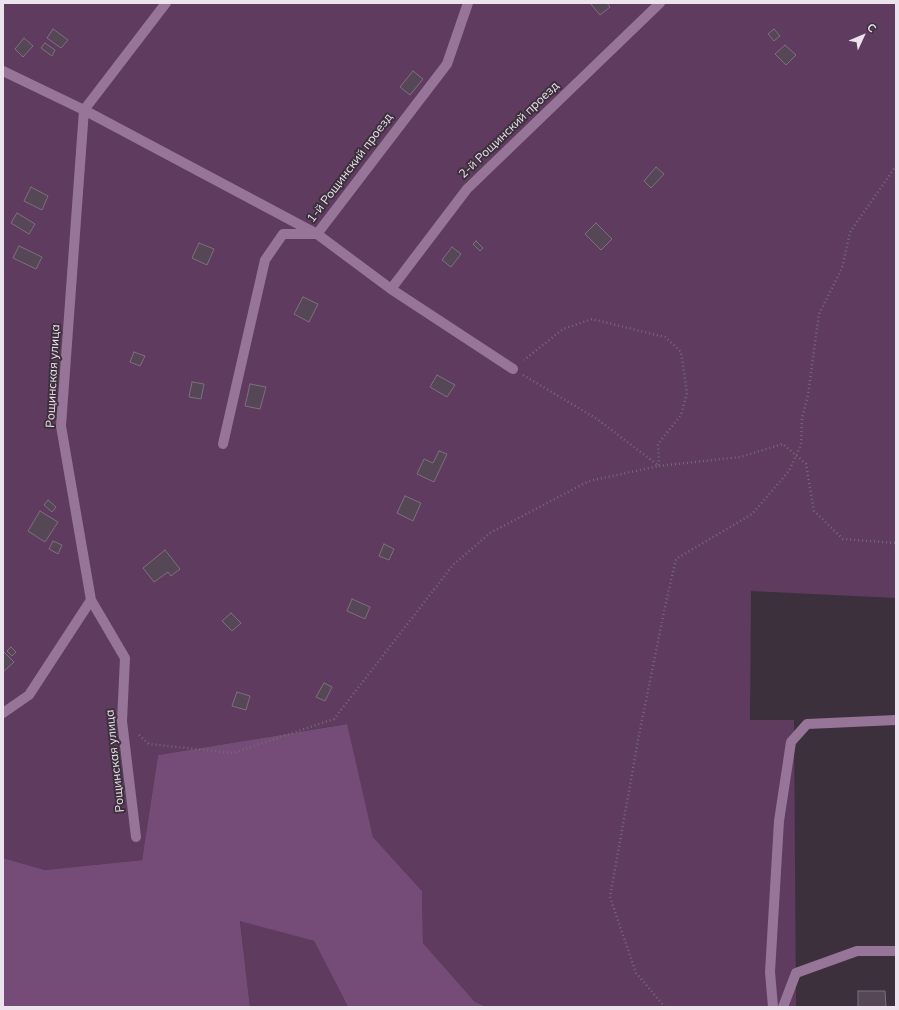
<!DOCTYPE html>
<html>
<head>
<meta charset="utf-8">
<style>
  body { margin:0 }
  #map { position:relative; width:899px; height:1010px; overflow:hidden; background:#3d303d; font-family:Mulish,sans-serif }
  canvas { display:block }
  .frame { position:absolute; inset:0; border:4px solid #ece3ec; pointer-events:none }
  .north { position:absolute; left:843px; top:16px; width:40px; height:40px; -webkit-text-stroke:3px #3d303d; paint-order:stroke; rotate:46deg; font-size:11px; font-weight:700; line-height:16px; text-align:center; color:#ece3ec }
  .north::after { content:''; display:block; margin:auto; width:14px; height:18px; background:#ece3ec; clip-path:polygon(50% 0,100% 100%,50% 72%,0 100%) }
</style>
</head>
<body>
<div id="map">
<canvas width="899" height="1010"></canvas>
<div class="frame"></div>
<div class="north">С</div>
</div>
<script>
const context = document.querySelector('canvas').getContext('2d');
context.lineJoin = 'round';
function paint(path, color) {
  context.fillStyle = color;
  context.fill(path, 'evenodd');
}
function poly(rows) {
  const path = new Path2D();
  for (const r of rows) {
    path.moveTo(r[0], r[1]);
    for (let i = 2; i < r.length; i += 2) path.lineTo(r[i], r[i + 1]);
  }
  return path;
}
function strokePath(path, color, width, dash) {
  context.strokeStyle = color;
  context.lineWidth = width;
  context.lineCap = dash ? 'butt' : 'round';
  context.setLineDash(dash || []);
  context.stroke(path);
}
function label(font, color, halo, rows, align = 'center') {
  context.font = font + ' Mulish,sans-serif';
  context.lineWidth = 4;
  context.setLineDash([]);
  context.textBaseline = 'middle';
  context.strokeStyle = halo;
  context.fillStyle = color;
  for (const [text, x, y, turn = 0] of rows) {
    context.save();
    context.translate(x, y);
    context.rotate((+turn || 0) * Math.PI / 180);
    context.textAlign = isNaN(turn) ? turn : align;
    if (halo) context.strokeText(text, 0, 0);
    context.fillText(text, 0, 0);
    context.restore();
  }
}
const green = poly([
  [3,3,896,3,896,598,751,591,750,720,794,720,796,1007,487,1007,475,1002,423,943,422,891,373,837,346,724,158,755,142,860,45,870,3,858],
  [240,920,314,941,348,1007,250,1007]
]);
const forest = poly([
  [347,724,373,837,422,891,423,943,475,1002,487,1007,348,1007,314,941,240,921,250,1007,3,1007,3,858,45,870,142,860,158,755]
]);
const building = poly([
  [590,3,607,3,610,7,600,15,590,3],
  [53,29,68,40,61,48,47,38,53,29],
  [774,29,780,36,774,41,768,34,774,29],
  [24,38,33,46,23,57,15,49,24,38],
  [45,43,55,50,52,56,41,48,45,43],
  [785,45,796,55,786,65,775,54,785,45],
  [413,71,423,79,410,95,400,87,413,71],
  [656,167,664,174,651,188,644,181,656,167],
  [31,187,48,196,42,210,24,201,31,187],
  [17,213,35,224,29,234,11,223,17,213],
  [596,223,612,239,601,250,585,234,596,223],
  [476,241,483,248,480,251,473,244,476,241],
  [199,243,214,249,207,265,192,258,199,243],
  [19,246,42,257,36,269,13,258,19,246],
  [452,247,461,254,451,267,442,260,452,247],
  [303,297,318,304,309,322,294,314,303,297],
  [134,352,145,356,140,366,130,362,134,352],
  [437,375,455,385,447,397,430,387,437,375],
  [192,382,204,384,201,399,189,397,192,382],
  [250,384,266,387,260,409,245,406,250,384],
  [439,451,447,454,434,482,417,474,424,459,433,463,439,451],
  [405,496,421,503,413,521,397,513,405,496],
  [48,500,56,507,52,512,44,505,48,500],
  [40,511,58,522,45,542,28,531,40,511],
  [53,541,62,545,58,554,49,549,53,541],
  [384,544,394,549,389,560,379,556,384,544],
  [165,550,180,569,171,576,168,572,154,582,143,568,165,550],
  [352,599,370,607,365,619,347,611,352,599],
  [231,613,241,623,232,631,222,621,231,613],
  [11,647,16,652,12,656,7,651,11,647],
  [3,651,14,662,3,672,3,651],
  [324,683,332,687,325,701,316,697,324,683],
  [237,692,250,696,246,710,232,706,237,692],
  [858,991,885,991,886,1007,858,1007,858,991]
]);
const path = poly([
  [523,375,597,419,659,466,740,457,783,444,806,464,814,511,843,539,896,543],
  [139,735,149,744,233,753,334,719,453,565,490,533,589,481,659,466,658,444,681,415,687,393,681,352,665,337,592,319,563,329,524,360],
  [665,1007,636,973,610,897,639,735,666,602,676,559,752,514,789,471,801,445,802,418,808,395,819,314,842,268,850,232,896,166]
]);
const minor = poly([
  [3,71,84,110,317,234,391,289,513,369],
  [391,289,467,189,660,3],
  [223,444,265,260,283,234,317,234,447,64,468,3],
  [3,713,29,695,91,600],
  [136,837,122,721,125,658,91,600,61,426,84,110,166,3],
  [773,1007,770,972,779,821,791,742,807,724,896,720],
  [783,1007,796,973,857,951,896,951]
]);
const streetNames = [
  ["2-й Рощинский проезд",509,130,-44],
  ["1-й Рощинский проезд",350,168,-53],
  ["Рощинская улица",53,376,-87],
  ["Рощинская улица",115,761,-96]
];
paint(green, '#5f3b60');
paint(forest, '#754b77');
paint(building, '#554755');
strokePath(building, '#7e6f7e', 1);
strokePath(path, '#756975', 2.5, [1, 3]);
strokePath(minor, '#977598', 10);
label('12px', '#ece3ec', '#3d303d', streetNames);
</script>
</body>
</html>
